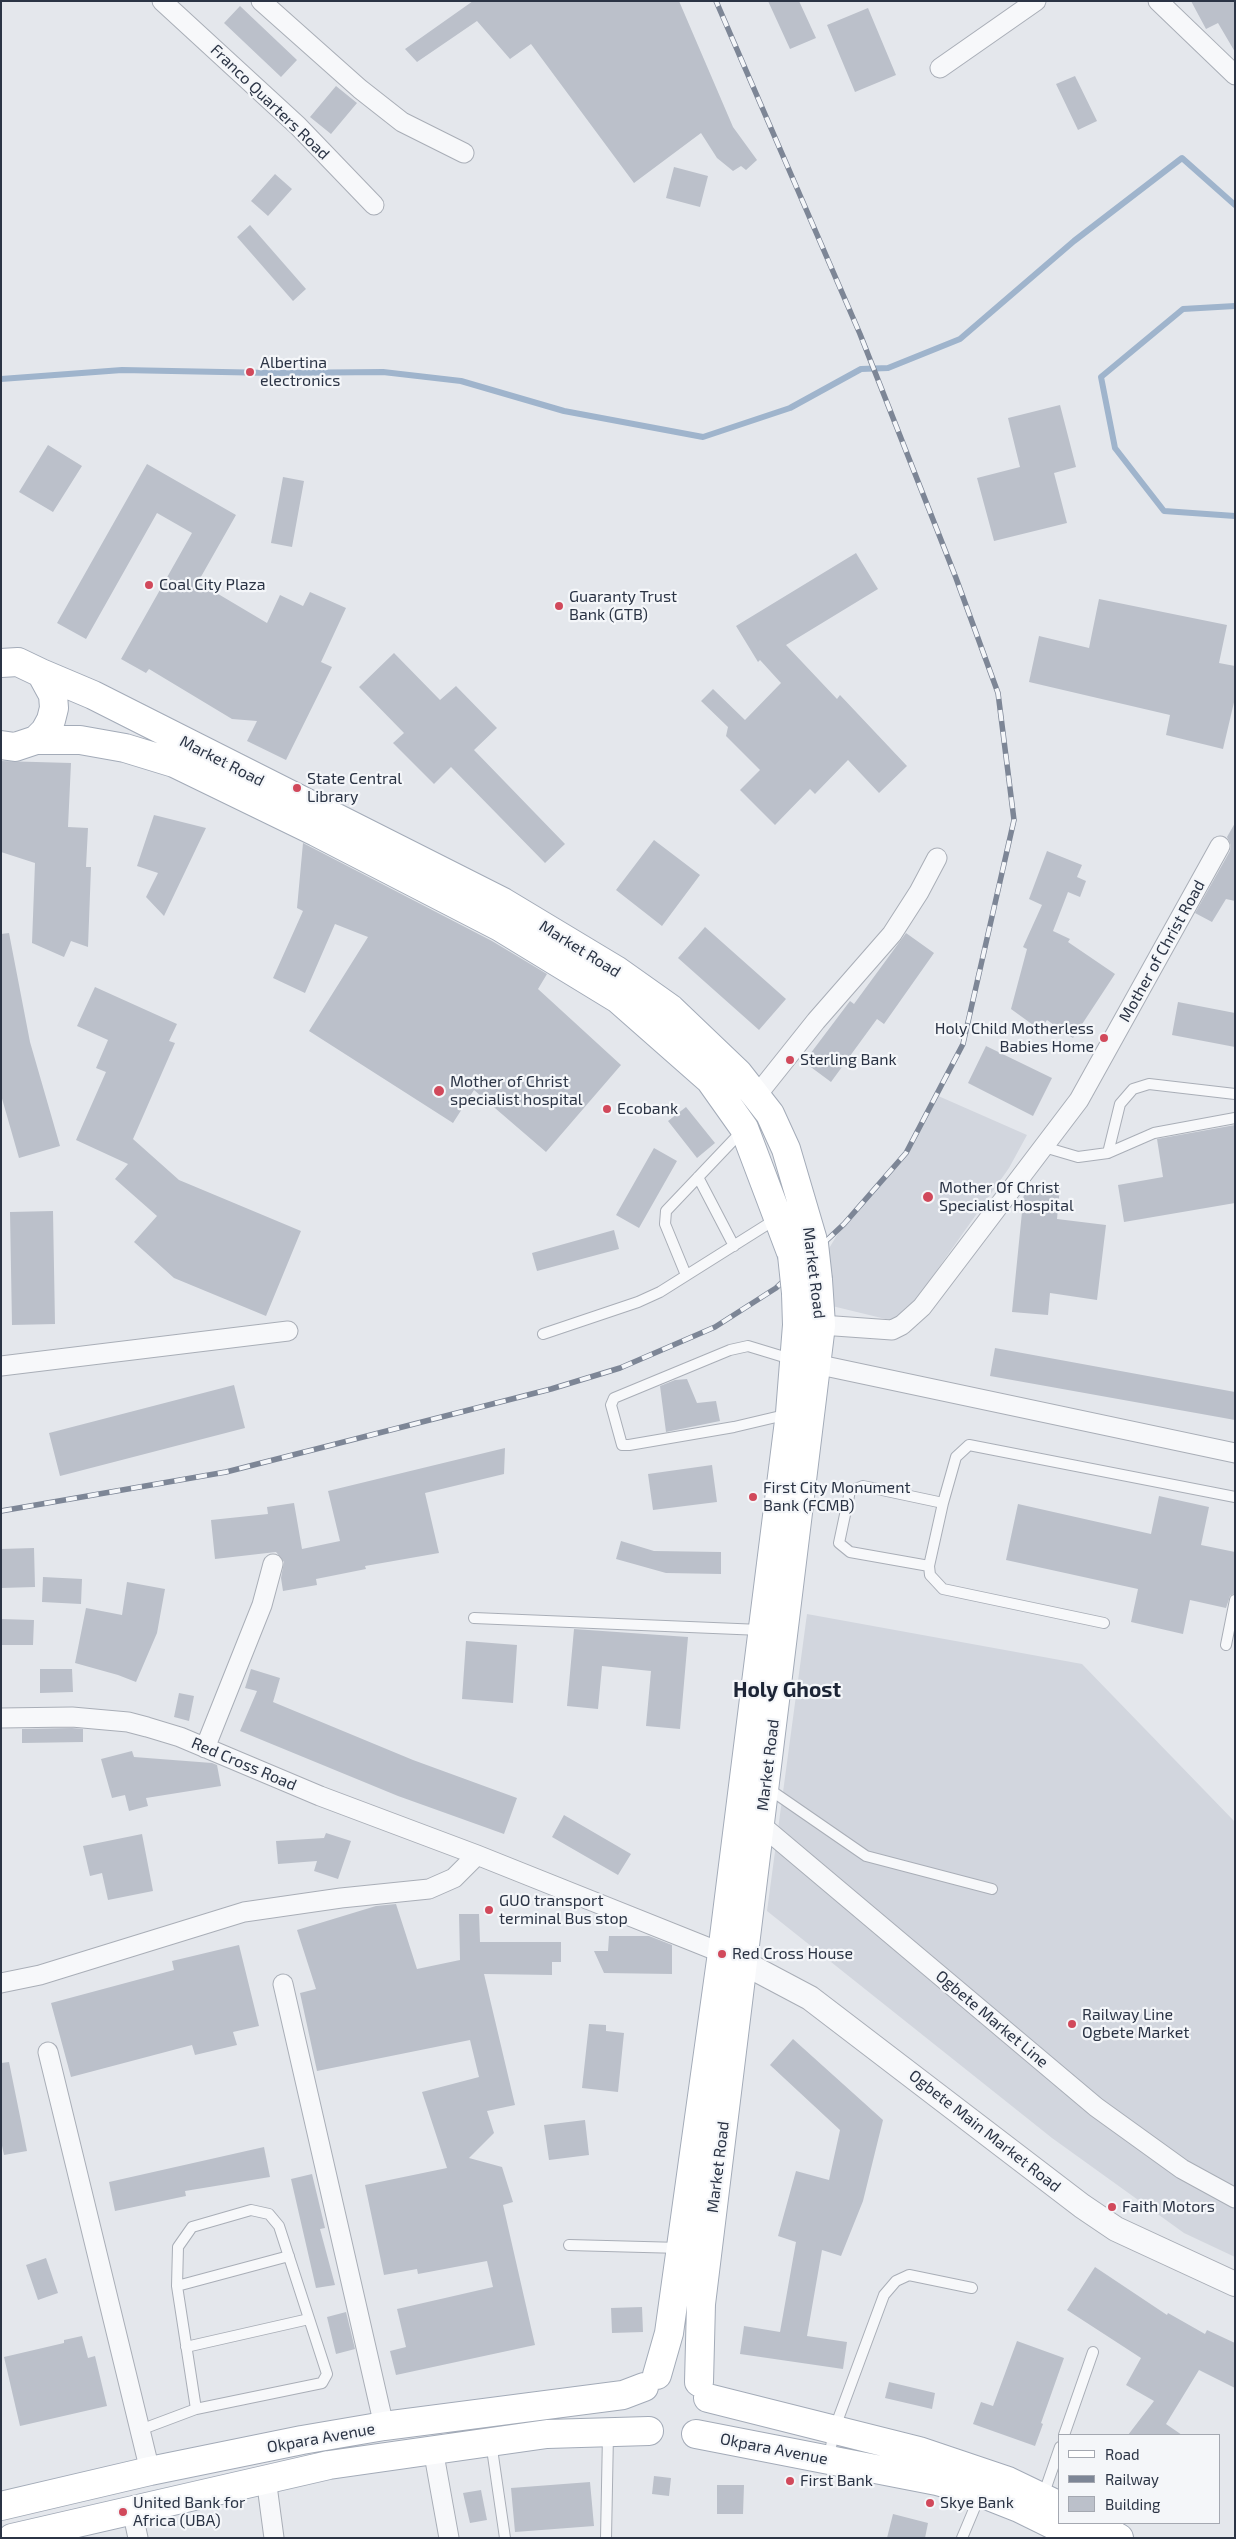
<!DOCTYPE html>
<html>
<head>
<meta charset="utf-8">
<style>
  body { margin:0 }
  #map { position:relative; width:1236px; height:2539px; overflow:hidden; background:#e4e7ec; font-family:"Exo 2",sans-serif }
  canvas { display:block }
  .frame { position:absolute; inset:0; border:2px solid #2b3445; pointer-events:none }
  .legend { position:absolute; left:1058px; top:2434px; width:162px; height:90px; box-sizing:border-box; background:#f4f6f9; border:1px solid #a4a8b1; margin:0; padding:6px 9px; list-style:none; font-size:15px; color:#2b3445 }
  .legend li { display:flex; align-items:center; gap:10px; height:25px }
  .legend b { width:25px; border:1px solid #a4a8b1 }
</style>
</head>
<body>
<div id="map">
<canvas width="1236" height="2539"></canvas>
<div class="frame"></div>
<ul class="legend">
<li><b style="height:6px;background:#fff"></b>Road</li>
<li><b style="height:6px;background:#7d8696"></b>Railway</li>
<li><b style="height:14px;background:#bbc0ca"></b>Building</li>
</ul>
</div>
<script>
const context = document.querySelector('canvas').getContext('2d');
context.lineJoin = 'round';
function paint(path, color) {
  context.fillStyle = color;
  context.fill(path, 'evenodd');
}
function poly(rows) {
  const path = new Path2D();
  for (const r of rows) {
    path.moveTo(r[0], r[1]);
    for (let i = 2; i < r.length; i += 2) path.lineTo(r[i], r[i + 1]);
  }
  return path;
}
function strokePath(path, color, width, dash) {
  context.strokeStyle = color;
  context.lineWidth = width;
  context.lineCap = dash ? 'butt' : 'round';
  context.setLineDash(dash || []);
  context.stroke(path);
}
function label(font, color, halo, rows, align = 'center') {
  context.font = font + ' "Exo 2",sans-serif';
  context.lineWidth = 4.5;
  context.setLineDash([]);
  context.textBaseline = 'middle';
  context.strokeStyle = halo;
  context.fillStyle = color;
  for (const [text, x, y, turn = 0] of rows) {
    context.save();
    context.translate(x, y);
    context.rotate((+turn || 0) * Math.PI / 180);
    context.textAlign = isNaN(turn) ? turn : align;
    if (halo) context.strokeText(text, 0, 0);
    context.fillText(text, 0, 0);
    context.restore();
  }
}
const built = poly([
  [936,1095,1027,1135,1009,1168,906,1314,898,1322,828,1305,828,1250,842,1227,900,1162],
  [807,1614,1082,1664,1235,1822,1235,2257,1184,2233,1052,2138,767,1911]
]);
const stream = poly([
  [1235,306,1183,309,1101,377,1115,448,1164,511,1235,516],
  [1,379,122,370,272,373,383,372,461,381,564,411,703,437,790,408,861,369,888,368,960,339,1074,241,1182,158,1235,205]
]);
const building = poly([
  [473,1,679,1,733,127,757,160,746,170,741,166,733,171,717,158,701,133,634,183,531,44,510,59,477,21,417,62,405,49],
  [768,1,799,1,816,38,790,49],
  [1191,1,1235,1,1235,52,1218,23,1206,29],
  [240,6,297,60,281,77,224,23],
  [868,8,896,75,855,92,827,25],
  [1075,76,1097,121,1078,130,1056,84],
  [336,86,357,103,331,134,310,117],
  [674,167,708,176,700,207,666,198],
  [275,174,292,189,268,216,251,201],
  [250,225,306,289,293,301,237,237],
  [1060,405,1076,467,1054,473,1067,523,994,541,977,478,1020,467,1008,418],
  [48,445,82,466,53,512,19,492],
  [147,464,236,515,198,582,267,623,280,595,303,606,310,592,346,608,321,662,332,667,286,760,247,741,257,721,232,719,149,669,146,673,121,659,192,533,157,513,86,639,57,623],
  [283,477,304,481,292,547,271,543],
  [856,553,878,589,786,645,837,699,840,695,907,766,879,793,848,760,815,794,810,789,775,825,740,790,760,770,726,736,728,727,701,701,713,689,745,720,781,683,760,660,758,662,736,626],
  [1099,599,1227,625,1219,663,1235,666,1235,698,1223,749,1166,735,1170,715,1029,682,1039,636,1089,648],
  [394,653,440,700,456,686,497,728,474,750,565,844,545,863,451,767,434,784,393,743,404,733,359,687],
  [1,761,71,763,68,827,88,828,86,867,91,867,88,947,71,941,64,957,32,943,35,863,1,852],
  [154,815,206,828,164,916,146,897,158,873,137,866],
  [1235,823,1235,901,1226,899,1212,922,1195,913,1230,851,1231,845,1227,837],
  [654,840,700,875,662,926,616,890],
  [303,843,492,941,547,974,538,989,621,1065,546,1152,474,1090,453,1123,309,1031,368,937,335,924,305,993,273,978,303,911,297,908],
  [1047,851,1082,865,1077,877,1086,881,1080,897,1068,892,1053,931,1070,939,1068,942,1115,974,1073,1038,1047,1020,1040,1030,1011,1009,1027,949,1023,947,1042,905,1029,899],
  [705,927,786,999,759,1030,678,958],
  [9,933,30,1042,60,1146,19,1158,1,1095,1,934],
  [906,933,934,953,884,1024,877,1019,831,1082,804,1062,850,1001,854,1004],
  [95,987,177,1024,169,1041,175,1043,133,1139,179,1180,301,1231,266,1316,174,1278,134,1242,157,1216,115,1179,128,1164,76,1140,106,1072,96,1068,108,1040,77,1026],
  [1178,1002,1235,1013,1235,1047,1172,1035],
  [986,1046,1052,1078,1033,1116,968,1083],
  [686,1107,715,1143,697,1158,668,1121],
  [1235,1125,1235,1203,1124,1222,1118,1185,1163,1177,1157,1139],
  [654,1148,677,1161,639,1228,616,1215],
  [1029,1184,1060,1187,1057,1219,1106,1225,1097,1300,1050,1293,1048,1315,1012,1312,1024,1192],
  [53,1211,55,1324,12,1325,10,1212],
  [614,1230,619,1249,537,1271,532,1253],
  [995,1348,1235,1392,1235,1420,990,1376],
  [687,1379,697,1403,716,1401,720,1421,666,1432,660,1386,675,1380],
  [234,1385,245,1428,60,1476,49,1433],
  [505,1448,504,1474,425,1493,439,1553,365,1566,366,1569,316,1579,317,1585,283,1591,281,1578,284,1562,276,1552,215,1559,211,1520,268,1514,267,1507,294,1503,302,1549,340,1541,328,1491],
  [712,1465,717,1502,653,1510,648,1474],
  [1159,1496,1209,1507,1201,1545,1235,1552,1235,1593,1230,1596,1226,1608,1190,1600,1183,1634,1131,1622,1138,1589,1006,1560,1018,1504,1151,1534],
  [621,1541,654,1551,721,1552,721,1574,666,1573,616,1559],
  [34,1548,35,1587,1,1588,1,1549],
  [43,1577,82,1579,81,1604,42,1602],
  [127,1582,165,1589,157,1633,136,1682,118,1675,75,1663,86,1608,122,1615],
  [1,1619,34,1620,33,1645,1,1645],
  [574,1629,688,1637,680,1729,646,1726,651,1671,602,1666,598,1709,567,1706],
  [466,1641,517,1645,513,1703,462,1699],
  [40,1669,72,1669,73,1692,40,1693],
  [251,1669,280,1678,273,1702,413,1760,517,1798,504,1834,398,1796,240,1731,257,1691,245,1688],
  [179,1693,194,1696,189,1721,174,1717],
  [72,1728,83,1729,83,1742,22,1743,22,1729],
  [132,1751,134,1757,212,1763,217,1765,221,1786,146,1798,148,1806,129,1811,125,1795,112,1798,101,1759],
  [564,1815,631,1854,618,1875,552,1837],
  [326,1833,351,1841,338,1879,314,1871,317,1861,278,1864,276,1841,324,1838],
  [142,1834,153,1891,108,1900,102,1873,90,1876,83,1846],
  [396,1904,417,1969,460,1960,459,1914,479,1914,480,1942,561,1942,561,1962,552,1962,552,1975,484,1974,515,2105,487,2111,494,2133,469,2158,502,2167,513,2202,503,2205,535,2345,396,2375,390,2351,406,2347,397,2309,493,2287,487,2261,418,2274,417,2269,384,2275,365,2185,447,2168,422,2092,479,2077,470,2040,317,2071,300,1993,316,1989,297,1930,376,1906],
  [609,1936,649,1936,672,1945,672,1974,604,1973,594,1951,608,1951],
  [239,1945,259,2026,233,2032,237,2045,195,2055,192,2045,71,2077,51,2003,174,1970,172,1961],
  [589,2024,606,2025,606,2031,624,2033,618,2092,582,2088],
  [793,2039,883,2120,863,2201,841,2256,822,2250,807,2336,847,2342,843,2369,740,2354,744,2326,780,2332,796,2242,778,2236,796,2171,829,2180,840,2130,770,2065],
  [9,2062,27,2151,4,2155,1,2141,1,2063],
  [585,2120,589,2155,549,2160,544,2125],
  [264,2147,270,2177,185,2191,186,2196,115,2211,109,2182],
  [312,2174,325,2228,320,2229,335,2285,316,2288,291,2179],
  [46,2258,58,2293,38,2300,26,2265],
  [1095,2267,1167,2315,1168,2313,1205,2334,1207,2330,1235,2343,1235,2388,1199,2370,1166,2424,1182,2435,1128,2435,1154,2401,1126,2385,1141,2358,1067,2310],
  [642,2307,643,2332,612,2333,611,2308],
  [346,2312,355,2349,336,2354,327,2317],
  [82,2336,88,2358,95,2356,107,2406,20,2426,4,2357,64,2343,64,2340],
  [1017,2341,1064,2358,1041,2423,1043,2424,1035,2446,973,2424,981,2402,993,2406],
  [889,2382,935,2393,932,2409,885,2398],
  [654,2476,671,2478,669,2496,652,2494],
  [590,2482,594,2526,515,2532,511,2488],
  [717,2485,744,2485,743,2514,717,2514],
  [481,2490,487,2520,470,2523,463,2493],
  [893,2514,928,2523,925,2538,887,2538]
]);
const service = poly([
  [1044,1147,1078,1157,1108,1153,1154,1133,1235,1118],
  [1108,1153,1120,1104,1133,1089,1149,1084,1235,1094],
  [698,1177,734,1246],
  [686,1275,665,1224,666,1211,742,1131],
  [543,1334,638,1302,660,1292,776,1219],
  [789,1414,734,1427,629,1445,622,1445,611,1405,614,1398,730,1350,748,1346,794,1360],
  [929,1566,850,1552,839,1543,850,1491,863,1486,943,1503],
  [474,1618,761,1630],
  [1104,1623,943,1589,930,1575,929,1566,943,1503,956,1457,969,1445,1235,1497],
  [1226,1645,1235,1600],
  [766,1787,866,1856,992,1889],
  [569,2245,681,2248],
  [177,2286,289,2256],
  [186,2347,309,2319],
  [140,2430,196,2409,322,2383,327,2374,279,2226,269,2214,251,2210,192,2227,178,2247,177,2286,196,2409],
  [1064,2435,1093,2352],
  [491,2442,505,2538],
  [829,2458,834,2430,884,2295,896,2281,909,2275,972,2288],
  [1043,2496,1060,2447],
  [606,2538,608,2434],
  [962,2538,980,2495]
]);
const minor = poly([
  [162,1,298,126,374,205],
  [261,1,360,89,402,122,464,153],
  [1158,1,1235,75],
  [940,68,1036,1],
  [757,1095,816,1021,892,934,919,892,937,858],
  [821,1325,892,1330,902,1325,922,1307,1079,1100,1220,846],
  [806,1362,1235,1453],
  [1,1366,288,1331],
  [1,1718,72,1717,128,1722,147,1727,180,1737,320,1796,477,1855,722,1953],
  [205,1748,262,1605,273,1564],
  [760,1824,1096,2107,1182,2169,1235,2198],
  [1,1983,40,1975,244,1912,341,1898,429,1889,454,1878,477,1855],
  [283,1984,384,2426],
  [48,2052,150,2471],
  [433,2449,449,2538],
  [266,2478,274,2538],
  [132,2510,138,2538]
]);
const tertiary = poly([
  [744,1963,810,1998,1082,2206,1116,2229,1235,2284]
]);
const primary = poly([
  [1,663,18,662,41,673,53,695,54,708,51,720,45,731,36,740,15,747,1,745],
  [41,673,93,695,503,902,616,970,671,1009,738,1073,770,1114,786,1149,814,1244],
  [36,740,80,740,125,748,174,763,316,832,500,927,618,999,710,1080,744,1128,792,1255],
  [657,2375,669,2333,722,1953,790,1413,797,1325,796,1293],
  [699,2382,701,2304,821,1325,818,1280],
  [708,2398,919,2451,1008,2481,1060,2506],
  [696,2434,937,2481,981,2493,1019,2508,1080,2538],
  [1,2506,150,2471,302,2440,384,2426,623,2395,644,2387],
  [1092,2523,1119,2538],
  [12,2538,329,2465,547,2434,649,2431]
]);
const rail = poly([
  [1,1511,226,1472,551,1389,620,1368,715,1327,776,1288,844,1224,906,1153,963,1044,1014,820,998,693,956,578,860,334,716,1]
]);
const primaryBridge = poly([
  [814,1244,818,1280],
  [792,1255,796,1293]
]);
const markers = [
  [250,372,5,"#d1495b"],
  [149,585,5,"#d1495b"],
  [559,606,5,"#d1495b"],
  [297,788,5,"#d1495b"],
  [1104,1038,5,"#d1495b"],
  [790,1060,5,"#d1495b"],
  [439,1091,6,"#d1495b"],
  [607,1109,5,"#d1495b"],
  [928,1197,6,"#d1495b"],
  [753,1497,5,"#d1495b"],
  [489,1910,5,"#d1495b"],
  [722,1954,5,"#d1495b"],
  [1072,2024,5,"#d1495b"],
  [1112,2207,5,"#d1495b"],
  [790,2481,5,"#d1495b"],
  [930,2503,5,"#d1495b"],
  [123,2512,5,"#d1495b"]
];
const streetNames = [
  ["Franco Quarters Road",270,102,44],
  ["Market Road",222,761,27],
  ["Market Road",580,949,32],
  ["Mother of Christ Road",1162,951,-61],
  ["Market Road",814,1273,83],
  ["Red Cross Road",244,1764,23],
  ["Market Road",768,1765,-83],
  ["Ogbete Market Line",992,2019,40],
  ["Ogbete Main Market Road",985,2131,38],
  ["Market Road",718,2167,-83],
  ["Okpara Avenue",321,2438,-10],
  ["Okpara Avenue",774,2449,11]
];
const poiNames = [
  ["Albertina",260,363],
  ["electronics",260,381],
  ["Coal City Plaza",159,585],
  ["Guaranty Trust",569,597],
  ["Bank (GTB)",569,615],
  ["State Central",307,779],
  ["Library",307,797],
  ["Holy Child Motherless",1094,1029,"right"],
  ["Babies Home",1094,1047,"right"],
  ["Sterling Bank",800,1060],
  ["Mother of Christ",450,1082],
  ["specialist hospital",450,1100],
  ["Ecobank",617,1109],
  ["Mother Of Christ",939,1188],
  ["Specialist Hospital",939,1206],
  ["First City Monument",763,1488],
  ["Bank (FCMB)",763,1506],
  ["GUO transport",499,1901],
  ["terminal Bus stop",499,1919],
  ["Red Cross House",732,1954],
  ["Railway Line",1082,2015],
  ["Ogbete Market",1082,2033],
  ["Faith Motors",1122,2207],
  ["First Bank",800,2481],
  ["United Bank for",133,2503],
  ["Africa (UBA)",133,2521],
  ["Skye Bank",940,2503]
];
const districtNames = [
  ["Holy Ghost",787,1690]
];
paint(built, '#d2d6de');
strokePath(stream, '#9fb4cc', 6);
paint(building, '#bbc0ca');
strokePath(service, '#a9aeb7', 12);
strokePath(minor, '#a9aeb7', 21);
strokePath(tertiary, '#a9aeb7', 26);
strokePath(primary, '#a3abb8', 30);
strokePath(service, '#f7f8fa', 10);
strokePath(minor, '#f7f8fa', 19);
strokePath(tertiary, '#f7f8fa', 24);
strokePath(primary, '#fff', 28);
strokePath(rail, '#7d8696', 5.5);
strokePath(rail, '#f4f6f9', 4, [11]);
strokePath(primaryBridge, '#a3abb8', 30, []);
strokePath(primaryBridge, '#fff', 28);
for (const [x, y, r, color] of markers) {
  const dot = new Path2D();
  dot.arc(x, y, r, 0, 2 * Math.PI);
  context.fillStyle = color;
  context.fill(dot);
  strokePath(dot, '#f4f6f9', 2);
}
label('16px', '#2b3445', '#f4f6f9', streetNames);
label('16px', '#2b3445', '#f4f6f9', poiNames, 'left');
label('bold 21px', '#1d2536', '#f4f6f9', districtNames);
</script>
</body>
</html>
